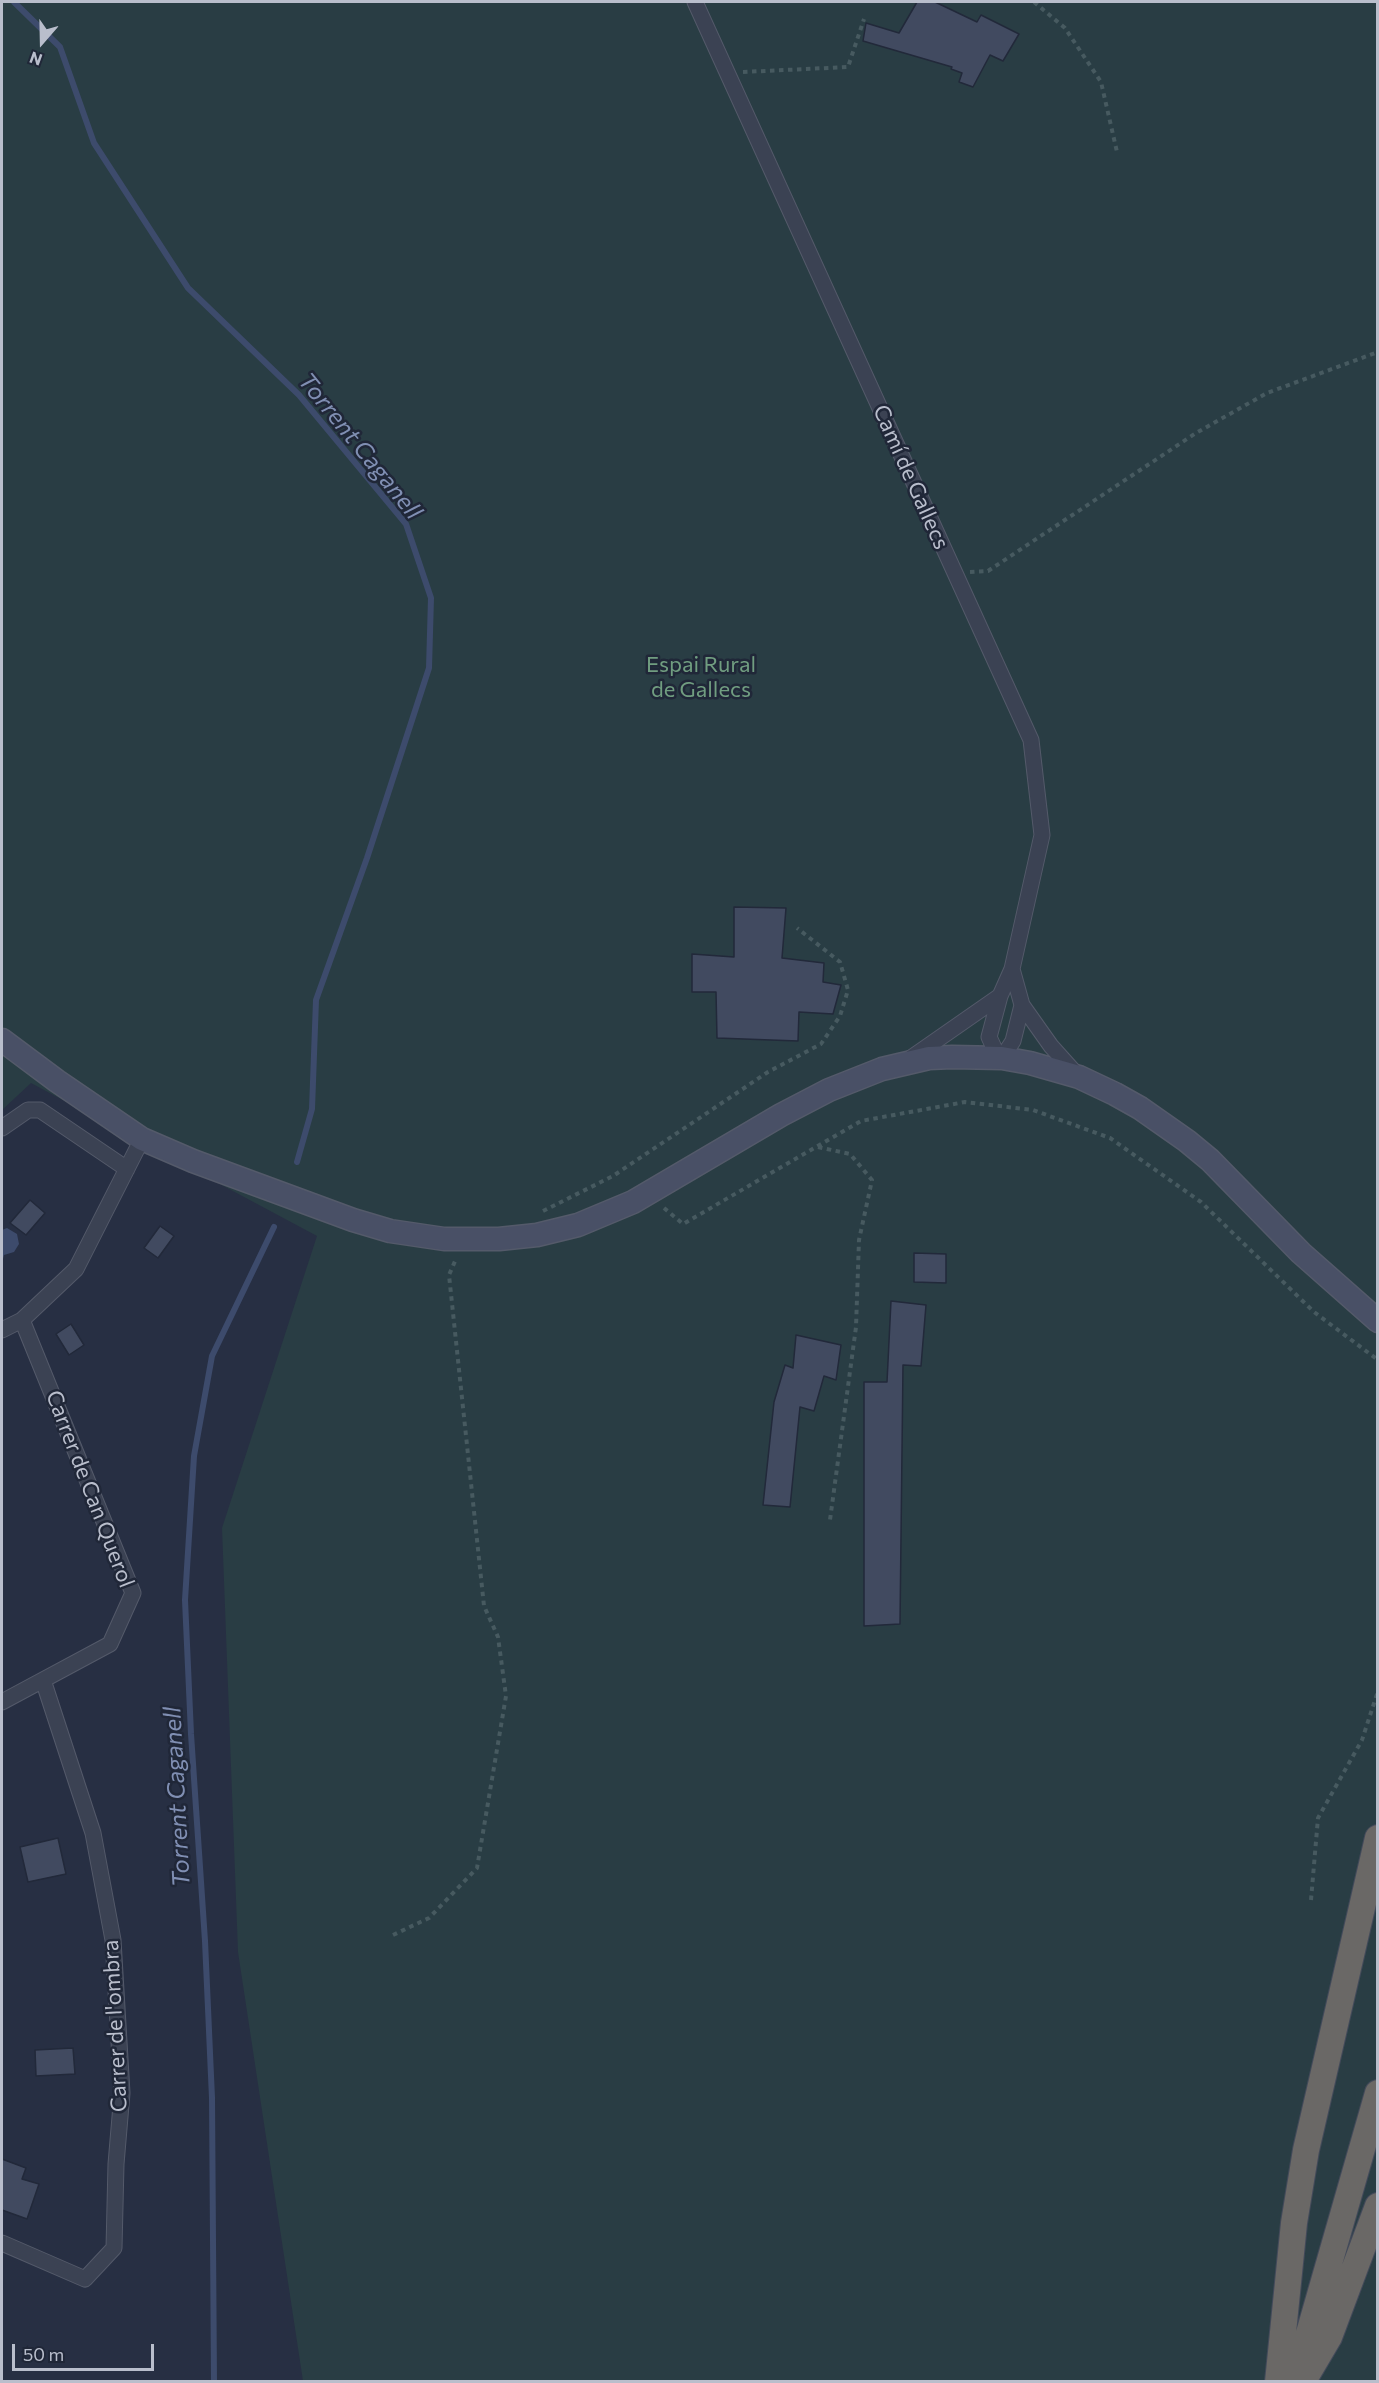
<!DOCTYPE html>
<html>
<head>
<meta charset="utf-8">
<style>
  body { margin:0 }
  #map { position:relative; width:1379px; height:2383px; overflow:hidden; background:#272f43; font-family:Commissioner,sans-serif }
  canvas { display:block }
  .frame { position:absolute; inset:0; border:3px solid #b9becc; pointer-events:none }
  .north { position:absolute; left:12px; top:12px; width:60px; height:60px; -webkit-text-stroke:4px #202738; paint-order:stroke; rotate:200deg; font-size:16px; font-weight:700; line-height:24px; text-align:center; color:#b9becc }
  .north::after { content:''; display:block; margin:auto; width:21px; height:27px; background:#b9becc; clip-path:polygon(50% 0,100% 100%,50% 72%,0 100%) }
  .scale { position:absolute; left:12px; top:2344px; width:142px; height:27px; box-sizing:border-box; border:3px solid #b9becc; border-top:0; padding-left:8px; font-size:18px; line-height:21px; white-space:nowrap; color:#b9becc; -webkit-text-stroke:4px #202738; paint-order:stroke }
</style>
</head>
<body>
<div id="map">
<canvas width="1379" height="2383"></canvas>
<div class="frame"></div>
<div class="north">N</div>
<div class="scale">50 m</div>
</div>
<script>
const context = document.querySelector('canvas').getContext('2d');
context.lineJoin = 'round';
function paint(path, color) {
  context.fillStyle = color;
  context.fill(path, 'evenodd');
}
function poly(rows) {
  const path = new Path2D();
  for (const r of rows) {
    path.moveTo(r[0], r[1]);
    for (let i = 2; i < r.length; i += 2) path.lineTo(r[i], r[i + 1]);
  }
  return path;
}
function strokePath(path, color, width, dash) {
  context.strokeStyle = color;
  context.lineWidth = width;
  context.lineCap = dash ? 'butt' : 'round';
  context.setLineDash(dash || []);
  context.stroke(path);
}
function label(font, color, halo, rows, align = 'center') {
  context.font = font + ' Commissioner,sans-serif';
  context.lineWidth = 5;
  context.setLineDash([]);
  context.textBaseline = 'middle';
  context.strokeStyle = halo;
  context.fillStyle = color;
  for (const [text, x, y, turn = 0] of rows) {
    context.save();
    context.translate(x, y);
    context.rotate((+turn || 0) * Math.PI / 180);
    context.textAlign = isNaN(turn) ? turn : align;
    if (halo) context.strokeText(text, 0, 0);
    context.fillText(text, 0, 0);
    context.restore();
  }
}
const green = poly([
  [2,2,1377,2,1377,2381,303,2381,238,1952,222,1528,317,1236,31,1083,2,1110]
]);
const water = poly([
  [7,1228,17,1234,19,1244,14,1252,4,1255,3,1259,2,1258,2,1230]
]);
const stream = poly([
  [14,2,60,47,94,143,188,288,299,395,406,524,431,598,429,668,367,858,316,1000,312,1109,297,1162],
  [214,2382,212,2098,205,1941,191,1734,185,1600,194,1456,212,1356,274,1227]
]);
const building = poly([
  [917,2,935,2,977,22,981,15,1019,34,1003,61,990,55,973,87,959,82,962,73,951,69,952,67,863,41,866,23,899,33,917,2],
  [734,907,786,908,782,958,824,963,823,982,841,985,833,1014,799,1012,798,1041,717,1038,716,992,692,992,692,954,734,957,734,907],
  [30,1200,45,1213,26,1235,10,1223,30,1200],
  [160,1226,174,1236,158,1258,144,1248,160,1226],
  [914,1253,946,1254,946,1283,914,1282,914,1253],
  [891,1301,926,1305,921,1366,903,1365,900,1624,864,1626,864,1382,887,1382,891,1301],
  [71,1324,84,1345,69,1355,56,1334,71,1324],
  [796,1335,841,1345,836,1380,824,1376,814,1411,800,1407,790,1507,763,1505,774,1402,785,1365,793,1368,796,1335],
  [58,1838,66,1874,28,1882,20,1847,58,1838],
  [73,2048,75,2074,36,2076,35,2050,73,2048],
  [2,2159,26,2168,22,2179,39,2184,27,2219,2,2210,2,2159]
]);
const path = poly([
  [1034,2,1065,28,1101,82,1117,152],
  [743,72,848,67,864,19],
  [970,572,988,571,1196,433,1267,393,1378,352],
  [818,1147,850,1154,872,1180,859,1240,856,1327,830,1520],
  [664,1208,683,1224,861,1121,965,1102,1033,1110,1110,1138,1201,1202,1314,1312,1378,1360],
  [543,1211,613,1176,768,1072,821,1044,840,1016,848,990,840,962,797,928],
  [1311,1900,1318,1818,1362,1740,1378,1691],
  [393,1935,429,1918,477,1868,506,1696,498,1637,484,1606,449,1275,456,1259]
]);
const minor = poly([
  [695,2,1031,740,1042,835,1012,969,1000,996,989,1037,995,1050,1002,1058,1013,1041,1022,1005],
  [1012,969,1022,1005,1051,1046,1077,1075],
  [911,1058,1000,996],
  [2,1128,28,1110,40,1110,127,1169],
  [2,1330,22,1320,76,1269,142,1139],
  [2,1702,110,1644,133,1593,22,1320],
  [2,2243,85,2279,114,2248,116,2164,122,2093,113,1940,93,1833,43,1680]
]);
const secondary = poly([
  [2,1040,57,1081,142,1139,193,1161,353,1220,390,1231,444,1239,499,1239,537,1235,578,1225,633,1202,781,1115,829,1090,882,1069,929,1058,952,1057,1002,1058,1030,1063,1079,1077,1115,1094,1140,1108,1187,1141,1210,1160,1301,1253,1378,1321]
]);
const trunk = poly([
  [1306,2376,1329,2337,1378,2206],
  [1278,2382,1294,2223,1306,2150,1378,1838],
  [1295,2382,1378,2093]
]);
const streetNames = [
  ["Camí de Gallecs",911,477,66],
  ["Carrer de Can Querol",90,1489,69],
  ["Carrer de l'ombra",115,2026,-93]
];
const parkNames = [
  ["Espai Rural",701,665],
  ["de Gallecs",701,690]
];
const waterNames = [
  ["Torrent Caganell",360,446,51],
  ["Torrent Caganell",177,1797,-93]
];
paint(green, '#293d44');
paint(water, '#3d4b6c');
strokePath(stream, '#3d4b6c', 6);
paint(building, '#414a60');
strokePath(building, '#22293a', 1.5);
strokePath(minor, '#545a6a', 17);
strokePath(secondary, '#545a6a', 25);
strokePath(trunk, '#434a5a', 28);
strokePath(path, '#475a60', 4, [4.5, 4.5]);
strokePath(minor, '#3b4253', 15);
strokePath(secondary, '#495066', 22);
strokePath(trunk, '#6a6866', 26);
label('22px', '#b9becc', '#202738', streetNames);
label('22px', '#709d80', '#202738', parkNames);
label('italic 24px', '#808fb3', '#202738', waterNames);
</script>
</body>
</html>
